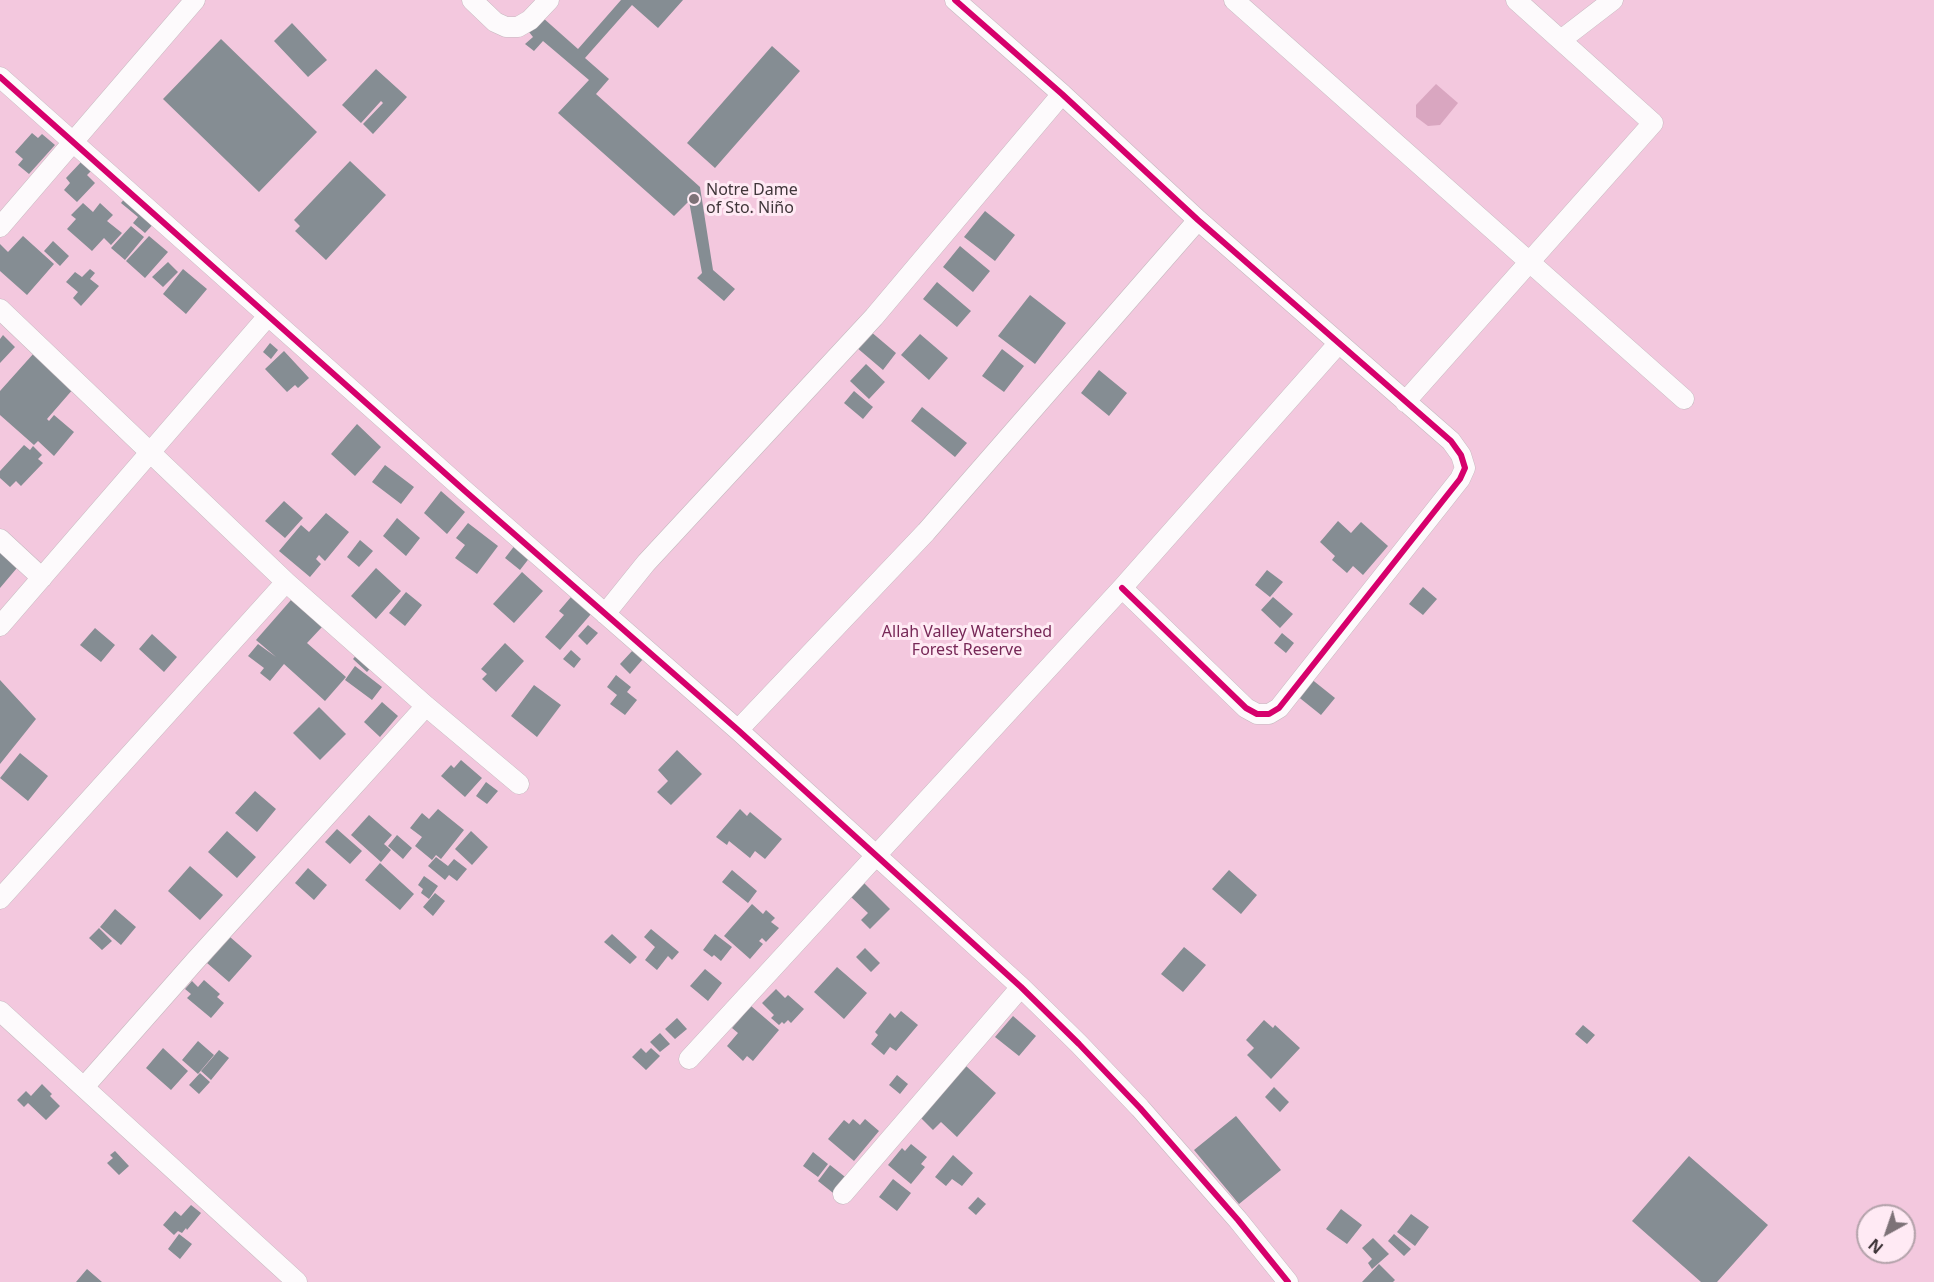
<!DOCTYPE html>
<html>
<head>
<meta charset="utf-8">
<style>
  body { margin:0 }
  #map { position:relative; width:1934px; height:1282px; overflow:hidden; background:#efe1e8; font-family:"Noto Sans",sans-serif }
  canvas { display:block }
  .north { position:absolute; left:1856px; top:1204px; width:60px; height:60px; box-sizing:border-box; background:#ffeaf4; border:2px solid #b3a2aa; border-radius:50%; rotate:220deg; font-size:16px; font-weight:700; line-height:24px; text-align:center; color:#40363a }
  .north::after { content:''; display:block; margin:auto; width:21px; height:27px; background:#7d7277; clip-path:polygon(50% 0,100% 100%,50% 72%,0 100%) }
</style>
</head>
<body>
<div id="map">
<canvas width="1934" height="1282"></canvas>
<div class="north">N</div>
</div>
<script>
const context = document.querySelector('canvas').getContext('2d');
context.lineJoin = 'round';
function paint(path, color) {
  context.fillStyle = color;
  context.fill(path, 'evenodd');
}
function poly(rows) {
  const path = new Path2D();
  for (const r of rows) {
    path.moveTo(r[0], r[1]);
    for (let i = 2; i < r.length; i += 2) path.lineTo(r[i], r[i + 1]);
  }
  return path;
}
function strokePath(path, color, width, dash) {
  context.strokeStyle = color;
  context.lineWidth = width;
  context.lineCap = dash ? 'butt' : 'round';
  context.setLineDash(dash || []);
  context.stroke(path);
}
function label(font, color, halo, rows, align = 'center') {
  context.font = font + ' "Noto Sans",sans-serif';
  context.lineWidth = 6;
  context.setLineDash([]);
  context.textBaseline = 'middle';
  context.strokeStyle = halo;
  context.fillStyle = color;
  for (const [text, x, y, turn = 0] of rows) {
    context.save();
    context.translate(x, y);
    context.rotate((+turn || 0) * Math.PI / 180);
    context.textAlign = isNaN(turn) ? turn : align;
    if (halo) context.strokeText(text, 0, 0);
    context.fillText(text, 0, 0);
    context.restore();
  }
}
const green = poly([
  [0,0,1934,0,1934,1282,0,1282],
  [1868,1216,1904,1216,1904,1252,1868,1252]
]);
const water = poly([
  [1436,84,1458,103,1440,125,1428,126,1416,117,1416,105]
]);
const building = poly([
  [621,0,683,0,658,28,632,5,585,58,609,79,596,94,700,187,713,270,735,289,724,301,697,278,702,273,689,201,674,216,558,113,589,80,543,41,534,51,525,44,533,37,529,32,542,17,578,49],
  [292,23,327,60,308,77,274,41],
  [221,39,317,132,259,192,163,99],
  [772,46,800,71,715,168,687,143],
  [376,69,407,97,373,134,363,124,383,103,381,101,361,123,342,105],
  [32,133,38,138,42,134,55,145,29,174,18,165,23,159,15,152],
  [82,161,92,170,87,175,95,183,77,202,64,190,70,183,66,178],
  [350,161,386,195,326,260,295,231,300,226,294,220],
  [129,193,158,219,145,233,133,223,138,217,121,203],
  [83,203,93,212,100,203,113,215,107,221,122,233,111,245,104,238,92,251,67,229,76,219,71,215],
  [985,211,1015,235,995,261,964,237],
  [131,226,144,237,125,260,111,248],
  [23,236,54,264,27,295,0,271,0,244,8,252],
  [149,236,168,252,145,278,126,261],
  [53,241,69,256,60,266,44,251],
  [960,246,990,271,973,292,943,267],
  [168,262,178,272,163,287,152,277],
  [90,269,95,273,90,279,99,286,81,306,73,298,78,292,66,282,75,272,82,277],
  [183,269,207,289,186,314,163,294],
  [937,282,971,311,957,327,923,299],
  [1030,295,1066,323,1035,364,998,336],
  [870,331,896,353,883,370,856,347],
  [920,334,948,358,929,380,901,355],
  [3,335,15,347,0,363,0,339],
  [270,343,278,350,271,359,263,352],
  [1002,349,1024,366,1004,392,982,376],
  [284,351,309,378,298,388,295,385,287,392,265,369],
  [34,353,74,388,47,419,49,421,54,415,74,432,54,456,38,441,34,445,0,415,0,391],
  [866,364,885,382,869,399,850,381],
  [1099,370,1127,393,1109,416,1081,393],
  [854,391,873,407,863,419,844,403],
  [922,407,967,443,955,457,911,421],
  [357,424,381,447,355,476,331,454],
  [24,445,30,450,33,446,42,455,38,459,43,463,21,486,16,481,10,487,0,478,0,471],
  [385,465,414,487,401,504,372,482],
  [441,491,465,512,447,534,424,513],
  [284,501,303,518,285,538,265,521],
  [326,513,349,532,325,561,319,555,316,559,321,564,310,577,279,551,301,525,309,532],
  [397,518,420,538,406,556,383,536],
  [1338,521,1351,533,1361,522,1388,546,1363,575,1353,566,1347,573,1332,560,1335,556,1320,542],
  [468,523,498,546,477,574,455,558,465,545,456,538],
  [360,540,373,551,359,567,347,557],
  [519,540,534,552,520,570,505,558],
  [0,544,22,562,0,588],
  [376,568,401,591,376,619,351,596],
  [1267,570,1283,582,1270,597,1255,585],
  [522,572,543,591,514,623,493,604],
  [1423,587,1437,599,1423,615,1409,604],
  [406,592,422,605,405,626,389,613],
  [571,597,591,614,560,650,545,637,564,615,559,611],
  [1273,597,1293,614,1280,628,1261,610],
  [291,600,322,627,307,643,346,677,325,701,284,664,270,681,260,673,264,668,248,656,258,644,276,657,256,640],
  [588,625,598,633,587,645,578,636],
  [95,628,115,645,101,662,80,645],
  [1282,633,1294,643,1286,653,1274,643],
  [152,634,177,657,164,672,139,649],
  [505,643,524,661,496,692,482,679,487,674,481,669],
  [571,650,581,659,574,668,563,659],
  [633,650,643,659,630,674,620,664],
  [360,651,375,663,367,672,353,659],
  [355,666,382,687,372,700,345,680],
  [616,675,631,687,627,692,637,700,625,715,610,704,617,695,607,687],
  [1310,678,1335,698,1321,715,1296,695],
  [0,680,36,719,0,764],
  [534,685,561,705,537,737,511,716],
  [382,702,398,716,380,737,364,722],
  [319,707,346,734,320,760,293,733],
  [677,750,702,774,671,805,657,792,668,781,658,770],
  [20,753,48,776,28,801,0,778],
  [461,760,482,778,465,797,441,776,451,765,454,768],
  [486,782,498,791,487,804,476,796],
  [255,791,276,809,257,832,235,813],
  [438,809,464,830,441,859,436,855,432,860,415,846,422,837,410,828,422,813,429,819],
  [740,809,747,816,750,812,782,839,765,859,755,851,750,858,729,841,727,845,716,837],
  [369,815,392,835,384,844,391,850,381,862,351,835],
  [337,829,362,851,350,864,325,842],
  [227,831,256,857,237,878,208,852],
  [471,831,488,847,472,865,455,849],
  [397,835,412,848,403,859,388,846],
  [436,857,448,866,454,859,467,869,457,881,449,875,445,880,428,866],
  [380,863,414,894,400,910,365,880],
  [190,866,223,895,200,920,168,891],
  [308,868,327,885,314,900,295,883],
  [732,870,757,891,748,903,722,882],
  [1229,870,1257,895,1241,914,1212,889],
  [424,876,438,886,429,899,421,893,423,889,418,885],
  [863,882,890,909,870,929,861,920,868,913,850,896],
  [435,893,445,901,433,916,423,907],
  [752,904,763,914,766,910,775,918,771,922,779,928,766,942,762,938,759,941,763,944,750,959,724,936],
  [115,909,136,927,121,945,100,927],
  [99,928,112,941,102,950,89,938],
  [651,929,679,952,672,960,668,956,657,970,645,960,655,947,644,937],
  [612,934,637,957,630,964,604,942],
  [715,934,732,947,721,961,714,955,712,957,703,950],
  [230,937,252,956,229,982,207,963],
  [1184,947,1206,965,1183,992,1161,974],
  [865,948,880,963,871,972,856,957],
  [837,967,867,993,844,1019,814,992],
  [705,969,722,983,708,1001,690,986],
  [204,980,220,994,217,997,224,1003,211,1018,187,998,191,994,185,989,192,981,198,987],
  [776,989,785,998,788,995,804,1009,791,1023,788,1020,784,1024,782,1022,779,1025,771,1018,774,1015,762,1003],
  [751,1006,779,1030,753,1061,747,1056,743,1061,727,1046,738,1033,732,1028],
  [901,1011,918,1025,896,1051,890,1047,884,1055,871,1044,878,1035,875,1032,890,1013,895,1018],
  [1013,1016,1036,1036,1019,1056,995,1037],
  [677,1018,687,1029,675,1039,665,1029],
  [1264,1020,1273,1028,1275,1025,1300,1048,1271,1079,1247,1055,1254,1048,1246,1040],
  [1583,1025,1595,1035,1587,1044,1575,1034],
  [660,1033,670,1044,660,1052,650,1042],
  [198,1041,214,1055,198,1074,182,1060],
  [163,1048,188,1071,171,1090,146,1068],
  [641,1048,646,1053,651,1048,660,1056,646,1070,632,1057],
  [219,1050,229,1058,211,1080,201,1071],
  [966,1066,996,1093,957,1137,941,1122,933,1130,920,1117],
  [200,1073,210,1082,199,1094,189,1085],
  [897,1075,908,1084,900,1094,889,1085],
  [42,1084,52,1094,50,1096,60,1106,46,1120,28,1103,24,1107,17,1100,26,1091,31,1096],
  [1274,1087,1289,1102,1280,1112,1265,1097],
  [1236,1116,1281,1170,1239,1204,1194,1150],
  [853,1119,860,1125,865,1119,879,1131,854,1161,828,1139,844,1120,849,1124],
  [911,1144,927,1157,921,1164,925,1167,911,1184,888,1165,902,1148,905,1151],
  [115,1151,129,1166,119,1175,107,1163,113,1158,110,1155],
  [813,1152,828,1164,818,1177,803,1166],
  [953,1155,973,1173,962,1186,952,1179,946,1186,935,1177],
  [1689,1156,1768,1225,1717,1282,1701,1282,1632,1221],
  [830,1165,849,1180,837,1196,818,1181],
  [893,1179,911,1193,897,1211,879,1197],
  [978,1197,986,1204,976,1215,968,1208],
  [191,1205,201,1213,187,1230,186,1228,182,1233,178,1231,174,1235,163,1225,175,1211,181,1216],
  [1341,1209,1362,1225,1347,1244,1326,1229],
  [1411,1214,1429,1227,1415,1246,1397,1232],
  [179,1234,192,1244,180,1259,168,1249],
  [1394,1234,1411,1249,1404,1256,1388,1241],
  [1373,1238,1389,1254,1372,1269,1368,1263,1372,1259,1362,1248],
  [1379,1264,1395,1280,1393,1282,1362,1282],
  [87,1269,102,1282,76,1282]
]);
const minor = poly([
  [472,0,495,22,506,27,518,27,530,20,549,0],
  [955,0,1062,94,1198,220,1451,441,1461,455,1465,468,1460,479,1279,708,1269,714,1257,714,1246,708,1122,588],
  [1234,0,1684,399],
  [1561,40,1613,0],
  [0,77,465,491,738,730,1021,987,1079,1044,1140,1108,1238,1220,1288,1282],
  [0,227,195,0],
  [0,309,286,582,426,706,519,784],
  [1405,402,1653,123,1516,0],
  [0,539,42,578],
  [605,614,646,563,874,317,1062,94],
  [0,626,268,316],
  [738,730,926,532,1198,220],
  [0,899,286,582],
  [0,1011,297,1282],
  [689,1059,1122,588,1338,344],
  [84,1087,195,961,426,706],
  [843,1194,1021,987]
]);
const cycleway = poly([
  [955,0,1062,94,1198,220,1451,441,1461,455,1465,468,1460,479,1279,708,1269,714,1257,714,1246,708,1122,588],
  [0,77,465,491,738,730,1021,987,1079,1044,1140,1108,1238,1220,1288,1282]
]);
const markers = [
  [694,199,6,"#7d7277"]
];
const poiNames = [
  ["Notre Dame",706,190],
  ["of Sto. Niño",706,208]
];
const parkNames = [
  ["Allah Valley Watershed",967,632],
  ["Forest Reserve",967,650]
];
paint(green, '#f3c8de');
paint(water, '#d9a6c0');
paint(building, '#858d93');
strokePath(minor, '#c5b9bf', 21);
strokePath(minor, '#fdfafc', 20);
strokePath(cycleway, '#d6006c', 6);
for (const [x, y, r, color] of markers) {
  const dot = new Path2D();
  dot.arc(x, y, r, 0, 2 * Math.PI);
  context.fillStyle = color;
  context.fill(dot);
  strokePath(dot, '#ffeaf4', 2);
}
label('16px', '#40363a', '#ffeaf4', poiNames, 'left');
label('16px', '#772857', '#ffeaf4', parkNames);
</script>
</body>
</html>
